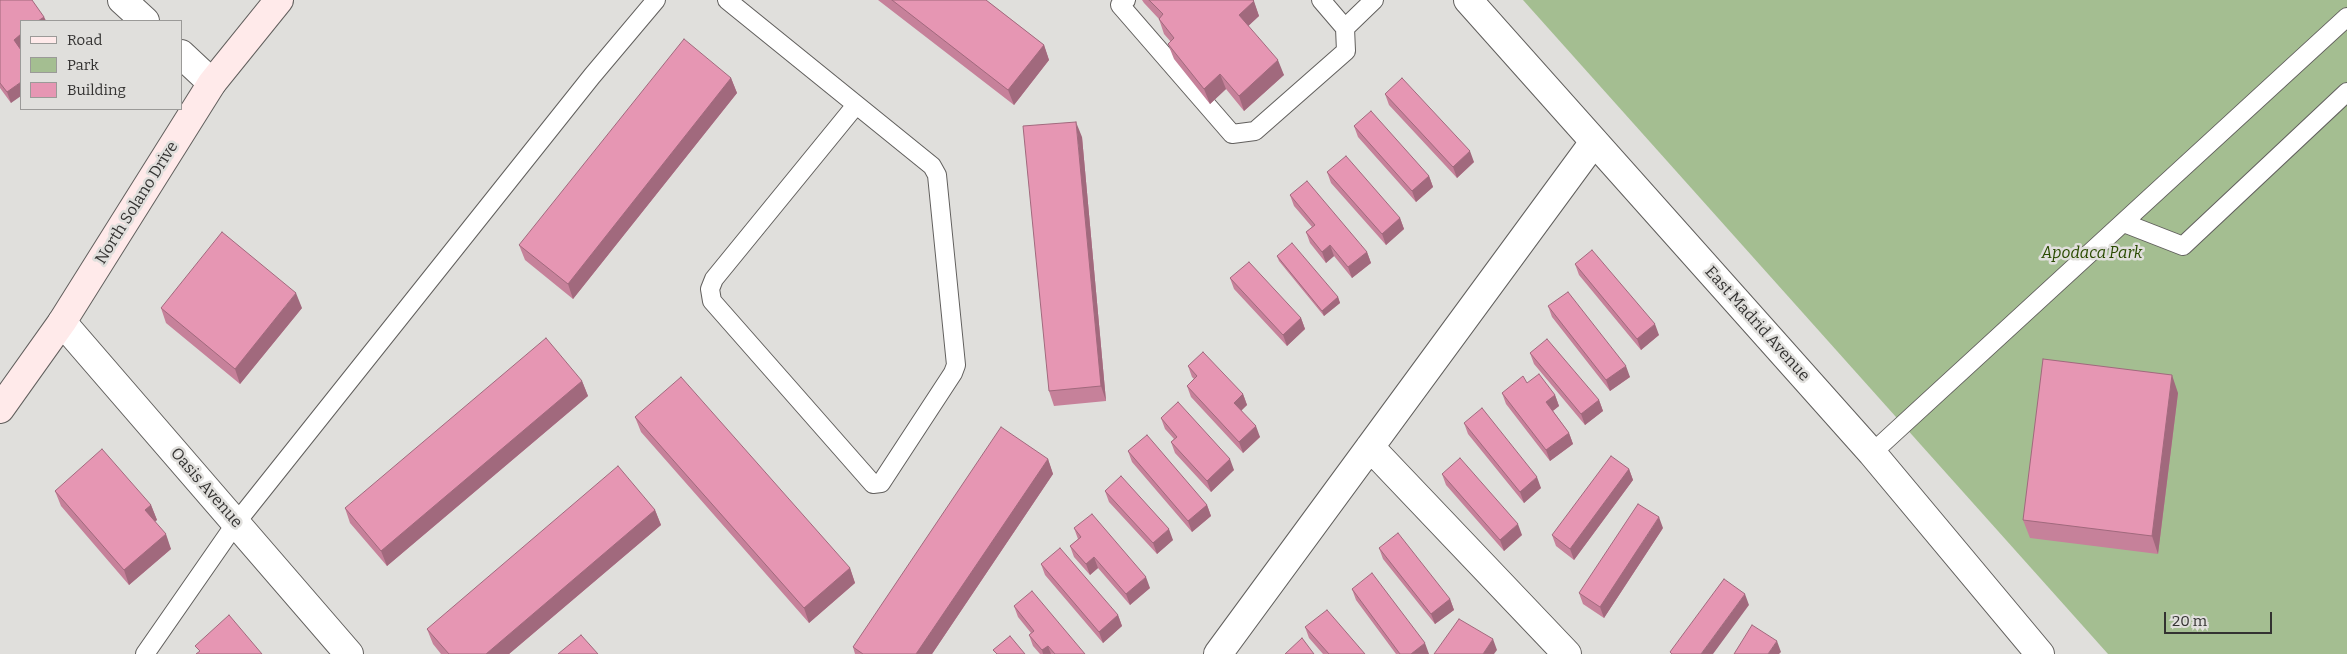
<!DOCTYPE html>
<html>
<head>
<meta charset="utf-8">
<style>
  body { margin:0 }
  #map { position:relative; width:2347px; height:654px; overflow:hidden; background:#e0dfdc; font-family:Bitter,serif }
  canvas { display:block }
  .legend { position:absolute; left:20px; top:20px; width:162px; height:90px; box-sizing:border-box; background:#e0dfdc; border:1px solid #9b9a98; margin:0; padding:6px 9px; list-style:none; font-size:15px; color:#333231 }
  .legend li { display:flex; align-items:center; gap:10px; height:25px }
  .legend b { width:25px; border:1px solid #9b9a98 }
  .scale { position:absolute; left:2164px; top:612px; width:108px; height:22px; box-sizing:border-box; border:2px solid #333231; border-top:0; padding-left:6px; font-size:15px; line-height:18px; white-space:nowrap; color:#333231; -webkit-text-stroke:4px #e0dfdc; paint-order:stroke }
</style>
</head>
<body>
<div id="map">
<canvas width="2347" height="654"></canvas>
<ul class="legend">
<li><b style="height:6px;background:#ffeaea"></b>Road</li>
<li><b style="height:14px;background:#a4be91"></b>Park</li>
<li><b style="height:14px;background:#e696b3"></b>Building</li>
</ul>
<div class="scale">20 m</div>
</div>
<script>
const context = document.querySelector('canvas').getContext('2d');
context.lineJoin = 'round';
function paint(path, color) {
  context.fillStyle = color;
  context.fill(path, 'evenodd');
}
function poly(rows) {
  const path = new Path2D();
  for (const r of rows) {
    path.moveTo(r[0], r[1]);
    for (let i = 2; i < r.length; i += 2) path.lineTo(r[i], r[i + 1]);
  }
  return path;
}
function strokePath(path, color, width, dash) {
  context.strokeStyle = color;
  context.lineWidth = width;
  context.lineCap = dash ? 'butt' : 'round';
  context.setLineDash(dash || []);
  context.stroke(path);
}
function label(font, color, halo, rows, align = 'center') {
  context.font = font + ' Bitter,serif';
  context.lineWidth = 5;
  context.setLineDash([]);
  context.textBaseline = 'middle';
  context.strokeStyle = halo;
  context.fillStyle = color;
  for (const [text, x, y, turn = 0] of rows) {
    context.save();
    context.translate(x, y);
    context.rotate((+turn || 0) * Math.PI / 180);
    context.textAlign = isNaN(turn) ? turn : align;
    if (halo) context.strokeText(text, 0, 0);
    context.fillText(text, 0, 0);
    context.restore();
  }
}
const green = poly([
  [1523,0,2347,0,2347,654,2108,654]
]);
const service = poly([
  [727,0,932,166,937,175,956,365,953,373,881,483,873,484,712,301,710,289,714,279,856,105],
  [1126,0,1120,5,1232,134,1255,131,1346,51,1345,28,1321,0],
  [1345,28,1374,0],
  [2124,223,2183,246,2347,92],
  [1872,453,2347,17],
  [145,654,236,523,592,76,656,0]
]);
const minor = poly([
  [122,0,145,21],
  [181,54,212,83],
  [62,322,349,654],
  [1370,447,1567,654],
  [1218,654,1594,142]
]);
const tertiary = poly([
  [1468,0,1872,453,2040,654]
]);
const secondary = poly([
  [0,409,62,322,212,83,279,0]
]);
const wall = poly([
  [0,0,44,17,46,21,21,21,20,49,11,103,0,88],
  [878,0,986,0,1044,45,1049,60,1014,105],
  [1142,0,1253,0,1259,16,1248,26,1284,75,1244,111,1226,89,1210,104,1174,59,1168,44,1171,42,1164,34,1159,19,1144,3],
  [731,78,737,93,573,299,525,260,519,245],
  [1385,94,1474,162,1457,178,1389,105],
  [1354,126,1429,176,1433,187,1416,202,1358,137],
  [1082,137,1106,401,1054,406,1049,391],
  [1327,172,1400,218,1404,229,1386,245,1331,183],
  [1290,195,1367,252,1371,263,1352,278,1334,256,1326,263,1310,243,1306,232,1312,227,1294,206],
  [1277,256,1338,297,1340,303,1324,316,1279,261],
  [1575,264,1659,335,1641,350,1579,275],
  [1230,278,1301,318,1305,329,1287,346,1234,289],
  [1548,306,1630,377,1610,391,1552,317],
  [161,308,302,308,240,384,166,323],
  [1530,353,1599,400,1603,411,1585,425,1534,364],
  [1188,366,1243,394,1247,405,1241,410,1260,437,1243,453,1191,397,1187,386,1194,379,1192,377],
  [582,381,588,396,387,566,350,523,345,508],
  [1527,383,1555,395,1559,406,1553,411,1569,433,1573,444,1550,461,1506,404,1502,393],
  [2178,393,2158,554,2030,538,2023,520],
  [635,417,850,568,855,583,809,623,641,432],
  [1161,418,1234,470,1211,492,1175,453,1171,442,1174,439,1165,429],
  [1464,423,1541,488,1524,503,1468,434],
  [1128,451,1207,505,1211,516,1192,532,1132,462],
  [1048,459,1053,474,932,654,855,654,853,647],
  [1629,469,1633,480,1574,560,1556,546,1552,535],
  [1442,474,1522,535,1504,551,1446,485],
  [55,491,151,505,157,520,155,521,171,549,129,585,61,506],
  [1105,491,1173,540,1157,554,1109,502],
  [655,510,661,525,509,654,441,654,433,644,427,629],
  [1074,528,1150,588,1130,605,1098,568,1090,575,1074,557,1070,546,1078,539],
  [1663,528,1604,618,1583,604,1579,593],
  [1379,548,1450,599,1454,610,1435,624,1383,559],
  [1041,564,1118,615,1122,626,1103,643,1045,575],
  [1352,589,1429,654,1396,654,1356,600],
  [1014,606,1085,654,1040,654,1033,646,1029,635,1031,633,1018,617],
  [1305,627,1365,654,1323,654,1309,638]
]);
const shadedWall = poly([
  [1254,1,1259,16,1244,30,1239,15],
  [44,17,46,21,38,21],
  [21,34,21,48,18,51,14,40],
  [1044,45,1049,60,1014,105,1008,90],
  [1278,60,1284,75,1244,111,1239,96],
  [1220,74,1226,89,1210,104,1204,89],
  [731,78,737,93,573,299,568,284],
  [21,82,21,96,11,103,7,92],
  [1076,122,1082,137,1106,401,1101,386],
  [1470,151,1474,162,1457,178,1453,167],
  [1429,176,1433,187,1416,202,1412,191],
  [1400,218,1404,229,1386,245,1382,234],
  [1330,245,1334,256,1326,263,1322,252],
  [1367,252,1371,263,1352,278,1348,267],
  [296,293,302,308,240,384,235,369],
  [1338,297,1340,303,1324,316,1322,311],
  [1301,318,1305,329,1287,346,1283,335],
  [1655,324,1659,335,1641,350,1637,339],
  [1626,366,1630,377,1610,391,1606,380],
  [2172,375,2178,393,2158,554,2152,536],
  [582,381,588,396,387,566,381,551],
  [1243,394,1247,405,1238,414,1234,403],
  [1555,395,1559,406,1550,413,1546,402],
  [1599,400,1603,411,1585,425,1581,414],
  [1256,426,1260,437,1243,453,1239,442],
  [1569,433,1573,444,1550,461,1546,450],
  [1048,459,1053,474,932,654,916,654],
  [1230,459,1234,470,1211,492,1207,481],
  [1629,469,1633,480,1574,560,1570,549],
  [1537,477,1541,488,1524,503,1520,492],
  [151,505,157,520,151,525,145,510],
  [1207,505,1211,516,1192,532,1188,521],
  [655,510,661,525,509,654,486,654],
  [1659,517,1663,528,1604,618,1600,607],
  [1518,524,1522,535,1504,551,1500,540],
  [1169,529,1173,540,1157,554,1153,543],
  [166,534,171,549,129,585,124,570],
  [1094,557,1098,568,1090,575,1086,564],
  [850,568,855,583,809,623,804,608],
  [1146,577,1150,588,1130,605,1126,594],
  [1745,594,1749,605,1713,654,1701,654],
  [1450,599,1454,610,1435,624,1431,614],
  [1118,615,1122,626,1103,643,1099,632],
  [1493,639,1497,650,1494,654,1483,654],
  [1777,641,1781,652,1779,654,1768,654],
  [1425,643,1429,654,1411,654],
  [1048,646,1051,654,1043,654,1042,650]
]);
const building = poly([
  [0,0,32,0,44,17,38,21,21,21,21,34,14,40,21,50,21,82,7,92,0,83,0,0],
  [892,0,986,0,1044,45,1008,90,892,0],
  [1149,0,1253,0,1254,1,1239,15,1278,60,1239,96,1220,74,1204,89,1168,44,1174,38,1159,19,1163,14,1149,0],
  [684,39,731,78,568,284,519,245,684,39],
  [1402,78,1470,151,1453,167,1385,94,1402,78],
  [1371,111,1429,176,1412,191,1354,126,1371,111],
  [1076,122,1101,386,1049,391,1023,126,1076,122],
  [1346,156,1400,218,1382,234,1327,172,1346,156],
  [1307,181,1367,252,1348,267,1330,245,1322,252,1306,232,1315,225,1290,195,1307,181],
  [222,232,296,293,235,369,161,308,222,232],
  [1292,243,1338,297,1322,311,1277,256,1292,243],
  [1592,250,1655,324,1637,339,1575,264,1592,250],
  [1249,262,1301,318,1283,335,1230,278,1249,262],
  [1568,292,1626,366,1606,380,1548,306,1568,292],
  [546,338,582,381,381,551,345,508,546,338],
  [1547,339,1599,400,1581,414,1530,353,1547,339],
  [1203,352,1243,394,1234,403,1256,426,1239,442,1187,386,1197,376,1188,366,1203,352],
  [2043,359,2172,375,2152,536,2023,520,2043,359],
  [1539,374,1555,395,1546,402,1569,433,1546,450,1502,393,1523,376,1527,383,1539,374],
  [681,377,850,568,804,608,635,417,681,377],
  [1178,402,1230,459,1207,481,1171,442,1177,437,1161,418,1178,402],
  [1482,408,1537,477,1520,492,1464,423,1482,408],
  [1001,427,1048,459,916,654,863,654,853,647,1001,427],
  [1147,435,1207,505,1188,521,1128,451,1147,435],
  [102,449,151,505,145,510,166,534,124,570,55,491,102,449],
  [1611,456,1629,469,1570,549,1552,535,1611,456],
  [1460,458,1518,524,1500,540,1442,474,1460,458],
  [618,466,655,510,486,654,449,654,427,629,618,466],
  [1121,476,1169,529,1153,543,1105,491,1121,476],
  [1638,504,1659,517,1600,607,1579,593,1638,504],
  [1092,514,1146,577,1126,594,1094,557,1086,564,1070,546,1081,537,1074,528,1092,514],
  [1398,533,1450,599,1431,614,1379,548,1398,533],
  [1060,548,1118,615,1099,632,1041,564,1060,548],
  [1372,573,1425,643,1411,654,1400,654,1352,589,1372,573],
  [1724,579,1745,594,1701,654,1672,654,1670,652,1724,579],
  [1032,591,1085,654,1055,654,1048,646,1042,650,1029,635,1034,631,1014,606,1032,591],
  [1327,610,1365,654,1329,654,1305,627,1327,610],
  [229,615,262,654,196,654,200,651,195,646,229,615],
  [1459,619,1493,639,1483,654,1434,654,1459,619],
  [1752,625,1777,641,1768,654,1734,654,1752,625],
  [581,635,598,654,558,654,581,635],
  [1010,636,1025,654,997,654,993,650,1010,636],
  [1302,638,1314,654,1285,654,1302,638]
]);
const streetNames = [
  ["North Solano Drive",137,203,-58],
  ["East Madrid Avenue",1757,324,48],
  ["Oasis Avenue",206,488,49]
];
const parkNames = [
  ["Apodaca Park",2092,254]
];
paint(green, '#a4be91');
strokePath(service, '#615f5d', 20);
strokePath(minor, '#615f5d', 30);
strokePath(tertiary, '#615f5d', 30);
strokePath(secondary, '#615f5d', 30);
strokePath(service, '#fff', 18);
strokePath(minor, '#fff', 28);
strokePath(tertiary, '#fff', 28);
strokePath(secondary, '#ffeaea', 28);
paint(wall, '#c6819a');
paint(shadedWall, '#a1697d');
paint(building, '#e696b3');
strokePath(building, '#a1697d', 1);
label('16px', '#333231', '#e0dfdc', streetNames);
label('italic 16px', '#2a4b00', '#e0dfdc', parkNames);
</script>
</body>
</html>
